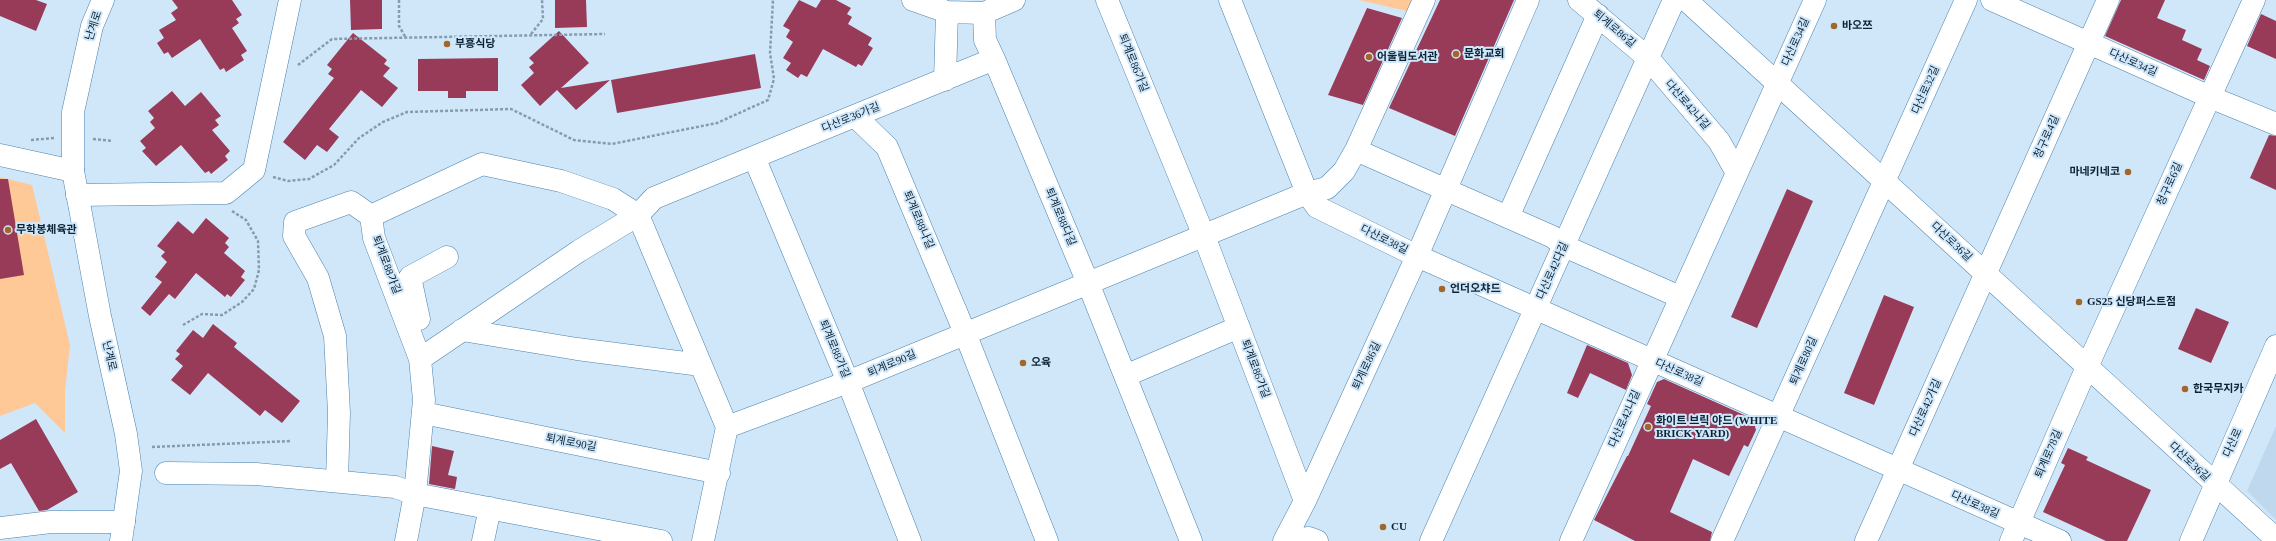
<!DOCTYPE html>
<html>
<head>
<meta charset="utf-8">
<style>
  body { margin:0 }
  canvas { display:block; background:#d0e7fa }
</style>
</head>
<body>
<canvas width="2276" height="541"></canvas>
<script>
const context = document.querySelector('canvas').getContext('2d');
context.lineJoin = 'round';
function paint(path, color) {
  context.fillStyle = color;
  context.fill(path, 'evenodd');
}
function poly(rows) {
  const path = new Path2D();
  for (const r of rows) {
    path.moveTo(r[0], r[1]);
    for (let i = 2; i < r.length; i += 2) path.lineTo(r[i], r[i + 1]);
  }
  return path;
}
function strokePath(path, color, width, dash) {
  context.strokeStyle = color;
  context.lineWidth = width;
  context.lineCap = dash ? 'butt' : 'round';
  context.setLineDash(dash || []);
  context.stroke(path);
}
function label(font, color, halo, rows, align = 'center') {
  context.font = font + ' "Times New Roman","Noto Sans KR",serif';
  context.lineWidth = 4;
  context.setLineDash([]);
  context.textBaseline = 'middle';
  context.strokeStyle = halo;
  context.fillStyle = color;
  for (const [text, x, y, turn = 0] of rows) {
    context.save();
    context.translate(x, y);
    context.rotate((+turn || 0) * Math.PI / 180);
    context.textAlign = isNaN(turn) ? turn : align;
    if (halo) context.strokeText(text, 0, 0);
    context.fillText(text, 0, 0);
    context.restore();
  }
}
const built = poly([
  [2276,426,2276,520,2247,491]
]);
const green = poly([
  [1359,0,1412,0,1407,11],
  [0,177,32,185,70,345,65,391,65,433,35,403,0,416]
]);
const building = poly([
  [0,0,36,0,47,4,36,31,0,16],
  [172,0,232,0,242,15,236,19,239,23,232,28,247,51,241,55,244,60,226,72,224,68,220,70,200,39,172,58,168,52,164,54,157,43,164,38,159,30,176,20,171,13,178,8],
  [350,0,382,0,382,29,351,30],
  [555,0,586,0,587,27,555,28],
  [799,0,816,8,821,0,836,0,851,8,847,14,852,17,848,24,872,38,868,45,873,48,862,66,858,64,856,67,823,49,807,77,801,74,798,78,786,70,791,63,783,58,793,42,786,37,790,30,783,26],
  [1440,0,1514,0,1455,136,1389,108],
  [2121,0,2165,0,2157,18,2186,30,2182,40,2202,49,2197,60,2210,66,2204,80,2105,36],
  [1367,8,1402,18,1363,105,1328,95],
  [2261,14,2276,21,2276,59,2247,46],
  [559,31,589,63,561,88,610,80,576,110,557,90,540,106,521,85,534,73,529,67,534,63,529,58],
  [353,33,387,60,384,64,390,68,383,76,398,88,382,107,361,90,329,129,339,137,327,152,317,145,305,160,283,142,334,78,328,74,332,69,327,65],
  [755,54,761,88,617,113,611,80],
  [498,58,498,91,466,91,466,98,448,98,448,91,418,91,418,59],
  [172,91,185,106,201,92,221,116,215,120,219,125,212,130,230,151,225,156,228,160,211,174,209,171,205,173,181,145,156,166,142,151,146,148,140,141,155,128,150,122,154,118,148,111],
  [2269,135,2276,136,2276,190,2250,178],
  [0,179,8,179,24,275,0,279],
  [1787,189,1813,201,1757,328,1731,317],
  [206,218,229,238,225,243,229,247,224,253,245,271,241,277,245,280,231,297,227,294,225,297,196,273,175,299,169,294,150,316,141,308,162,282,155,277,167,262,161,256,165,252,157,246,178,221,193,234],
  [1884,295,1914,307,1874,405,1844,393],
  [2196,308,2229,322,2211,363,2178,349],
  [213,324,237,343,234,347,300,401,282,423,265,410,260,416,208,373,190,395,171,380,183,366,175,359,180,354,176,351,193,330,203,338],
  [1587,345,1628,363,1632,375,1626,390,1590,373,1578,398,1567,393],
  [1664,379,1753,419,1756,430,1748,447,1744,445,1729,476,1693,459,1670,512,1712,532,1710,541,1635,541,1594,520,1627,456,1628,456,1651,406,1647,404,1657,382],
  [36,419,78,492,47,510,39,511,11,463,0,469,0,440],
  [432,446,454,451,448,475,457,477,455,489,429,484],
  [2068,448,2088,457,2086,460,2151,490,2127,541,2106,541,2043,512,2065,465,2061,463]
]);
const path = poly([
  [399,0,399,26,406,38],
  [531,34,543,19,542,0],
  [298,65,332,39,605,34],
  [93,139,113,141],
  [31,140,54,138],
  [273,177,288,181,309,179,334,165,359,138,383,122,407,112,511,109,574,140,612,144,717,123,768,100,774,79,770,53,773,0],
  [183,325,202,314,222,315,242,302,254,289,259,270,258,241,246,220,232,211],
  [152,447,291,441]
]);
const minor = poly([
  [913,0,947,12,984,13,1014,0],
  [1107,0,1204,236,1305,501],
  [1424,0,1356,150,1344,171,1327,188,1307,193,1317,207,1417,256,2060,541],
  [1579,0,1648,58,1719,141,1737,173],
  [1686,0,2276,539],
  [1992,0,2210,97,2276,124],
  [994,59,1088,283,1191,541],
  [945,80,947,12],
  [856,117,887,147,965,333,1047,541],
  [1356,150,1553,237,1564,246,1680,297],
  [0,155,73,171],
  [754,157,848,382,910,541],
  [77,195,226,193,254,170,290,0],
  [371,216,482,164,561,181,613,199,638,215,727,427,703,541],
  [1508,217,1598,15],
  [419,319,410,277,447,257],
  [462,330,577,349,701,365],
  [420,359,579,251,638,215,654,198,994,59,985,40,984,13],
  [1125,376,1239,327],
  [423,413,719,473],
  [727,427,848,382,1307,193,1230,0],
  [166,473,256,474,395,487,415,494,661,541],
  [337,481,339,413,335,336,318,278,294,236,295,222,351,202,371,216,374,238,420,359,424,400,415,494,406,541],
  [0,528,51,522,124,522],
  [483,541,490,508],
  [1284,541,1305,501,1417,256,1528,0],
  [1284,541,1309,538,1317,541],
  [1431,541,1674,0],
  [1571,541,1815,0],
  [1722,541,1966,0],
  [1866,541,2108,0],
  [2011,541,2087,367,2254,0]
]);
const major = poly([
  [103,0,92,26,73,112,73,171,100,316,126,434,131,471,121,541],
  [2191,541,2276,346]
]);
const markers = [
  [1834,26,4,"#a26628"],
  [447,44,4,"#a26628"],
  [1456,54,4,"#a26628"],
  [1369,57,4,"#a26628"],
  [2128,172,4,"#a26628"],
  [8,230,4,"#a26628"],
  [1442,289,4,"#a26628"],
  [2079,302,4,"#a26628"],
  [1023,363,4,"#a26628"],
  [2185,389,4,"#a26628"],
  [1648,427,4,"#a26628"],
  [1383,527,4,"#a26628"]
];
const streetNames = [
  ["난계로",94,26,-72],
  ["퇴계로86길",1614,29,40],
  ["다산로34길",1796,42,-66],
  ["퇴계로86가길",1133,63,68],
  ["다산로34길",2133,63,24],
  ["다산로32길",1926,90,-66],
  ["다산로42나길",1687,105,49],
  ["다산로36가길",851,118,-22],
  ["청구로4길",2047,137,-66],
  ["청구로6길",2170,184,-66],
  ["퇴계로88다길",1060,217,67],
  ["퇴계로88나길",918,220,67],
  ["다산로38길",1384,240,26],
  ["다산로36길",1951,242,43],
  ["퇴계로88가길",386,265,69],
  ["다산로42다길",1553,271,-66],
  ["퇴계로88가길",834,349,67],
  ["난계로",109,356,77],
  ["퇴계로80길",1804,361,-66],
  ["퇴계로90길",892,364,-23],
  ["퇴계로86길",1367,366,-65],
  ["퇴계로86가길",1255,369,69],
  ["다산로38길",1679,373,24],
  ["다산로42가길",1926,408,-66],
  ["다산로42나길",1625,419,-66],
  ["퇴계로90길",571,443,11],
  ["다산로",2233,443,-66],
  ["퇴계로78길",2049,454,-67],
  ["다산로36길",2189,462,43],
  ["다산로38길",1975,505,24]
];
const poiNames = [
  ["바오쯔",1842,26],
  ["부흥식당",455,44],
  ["문화교회",1464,54],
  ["어울림도서관",1377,57],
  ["마네키네코",2120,172,"right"],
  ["무학봉체육관",16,230],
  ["언더오챠드",1450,289],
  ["GS25 신당퍼스트점",2087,302],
  ["오육",1031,363],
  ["한국무지카",2193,389],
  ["화이트 브릭 야드 (WHITE",1656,421],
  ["BRICK YARD)",1656,434],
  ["CU",1391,527]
];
paint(built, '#bfd8ed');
paint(green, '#fec897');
paint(building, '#983b58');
strokePath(minor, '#4b82ad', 23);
strokePath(major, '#4b82ad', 23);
strokePath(path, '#859caf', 2.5, [3, 2]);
strokePath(minor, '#fff', 22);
strokePath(major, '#fff', 22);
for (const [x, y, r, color] of markers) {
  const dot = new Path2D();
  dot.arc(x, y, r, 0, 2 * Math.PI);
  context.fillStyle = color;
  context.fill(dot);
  strokePath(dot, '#d0e7fa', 1.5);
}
label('11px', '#0b2334', '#d0e7fa', streetNames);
label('bold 11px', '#0b2334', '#d0e7fa', poiNames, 'left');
</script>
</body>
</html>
